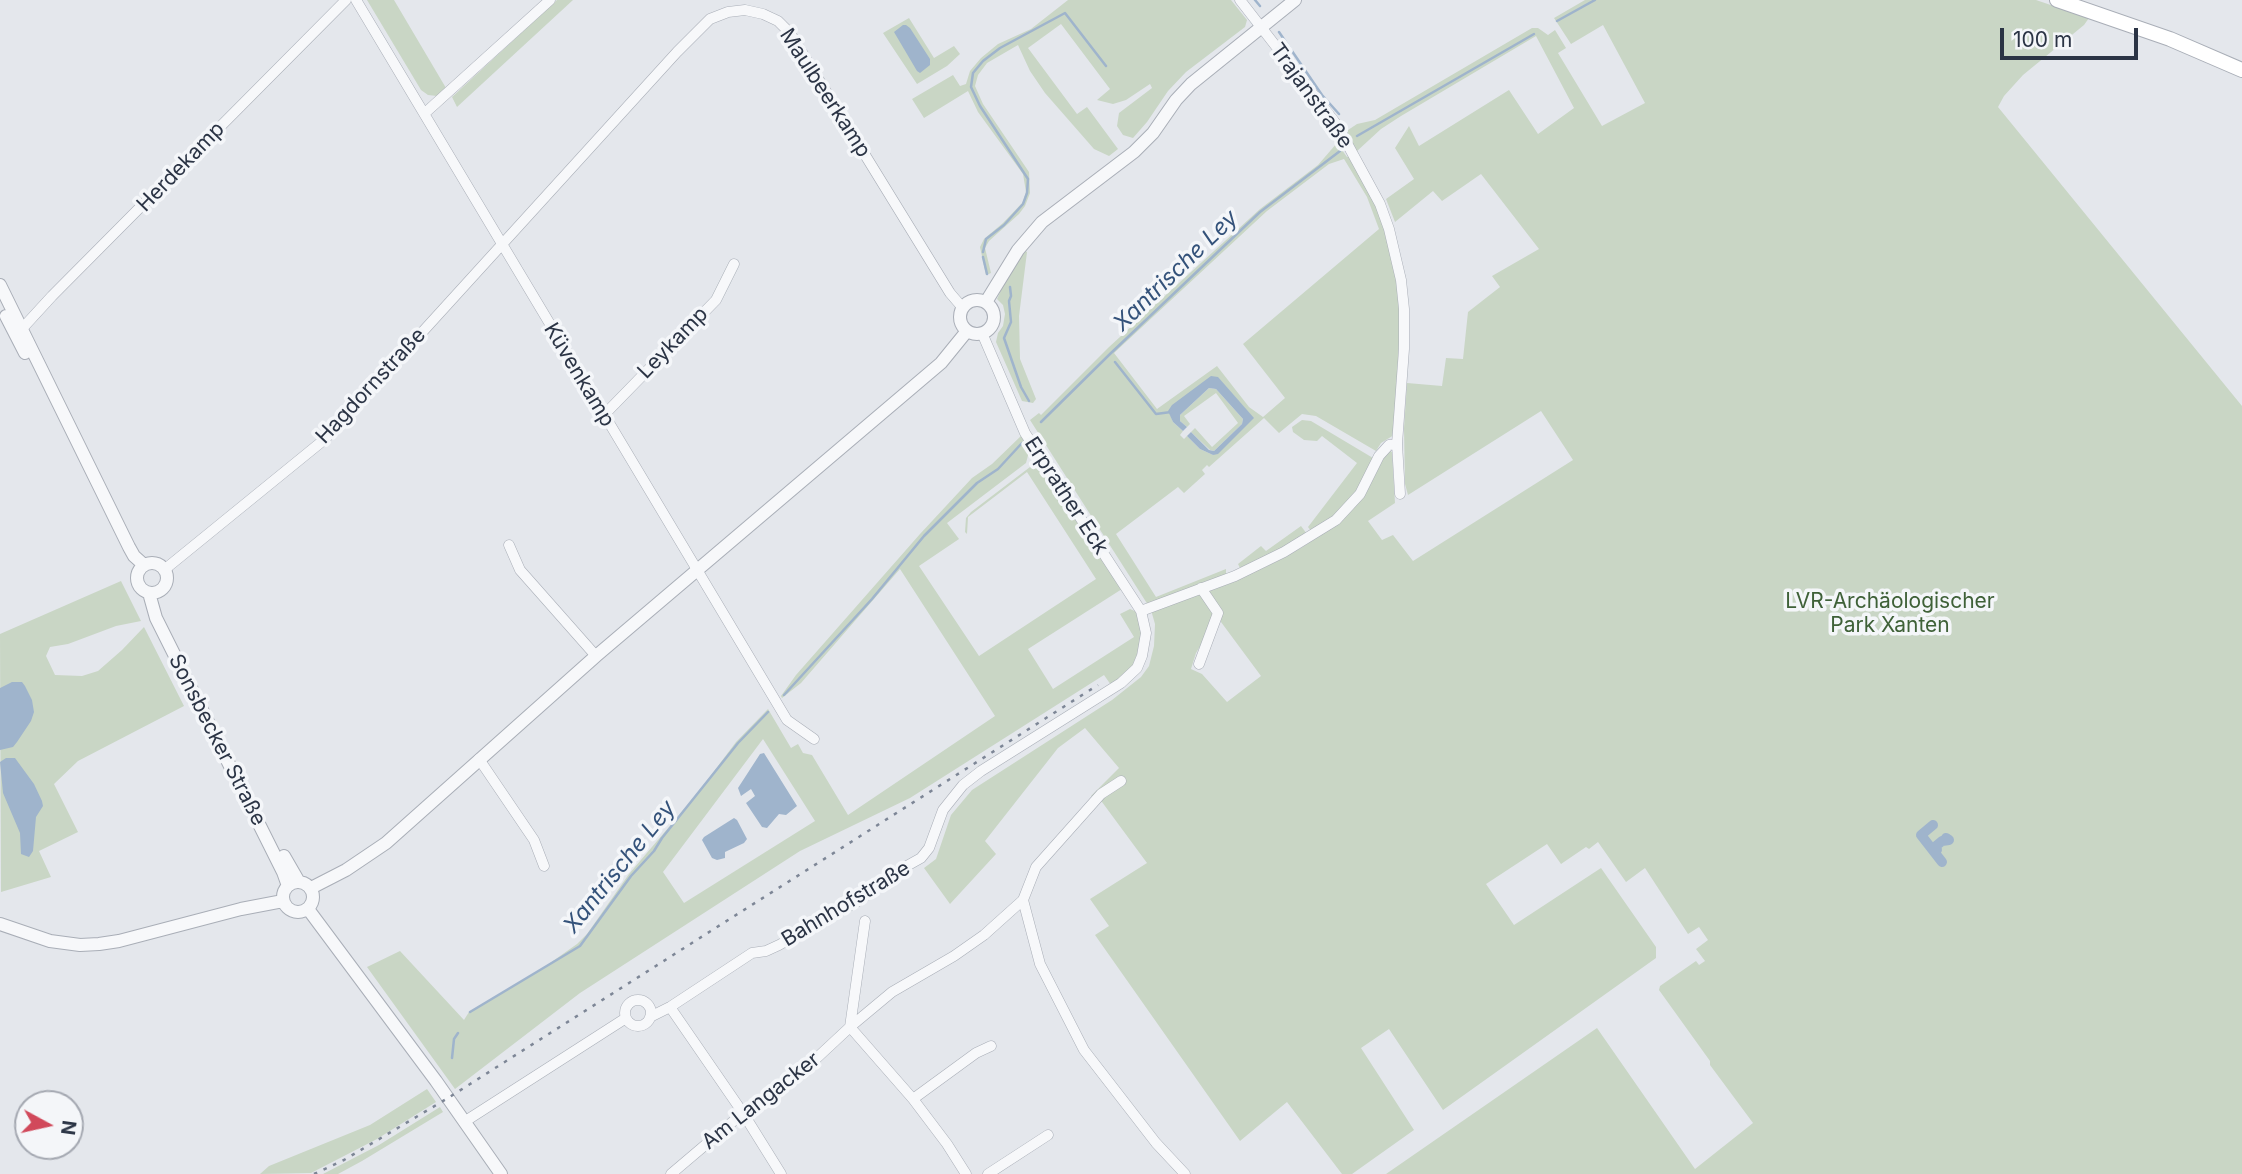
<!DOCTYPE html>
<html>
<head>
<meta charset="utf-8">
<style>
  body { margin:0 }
  #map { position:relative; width:2242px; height:1174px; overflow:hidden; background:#e4e7ec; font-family:Inter,sans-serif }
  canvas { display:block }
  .north { position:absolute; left:14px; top:1090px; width:70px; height:70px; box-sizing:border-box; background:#f4f6f9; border:2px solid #a4a8b1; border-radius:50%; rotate:98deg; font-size:19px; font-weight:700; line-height:28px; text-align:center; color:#2b3445 }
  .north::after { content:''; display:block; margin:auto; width:24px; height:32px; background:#d1495b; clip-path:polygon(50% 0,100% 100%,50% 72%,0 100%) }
  .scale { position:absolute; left:2000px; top:28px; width:138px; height:32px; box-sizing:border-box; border:4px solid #2b3445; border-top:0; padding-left:9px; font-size:21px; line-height:24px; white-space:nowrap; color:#2b3445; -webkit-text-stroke:5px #f4f6f9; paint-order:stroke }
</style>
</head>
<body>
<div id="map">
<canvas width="2242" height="1174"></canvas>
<div class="north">N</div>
<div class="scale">100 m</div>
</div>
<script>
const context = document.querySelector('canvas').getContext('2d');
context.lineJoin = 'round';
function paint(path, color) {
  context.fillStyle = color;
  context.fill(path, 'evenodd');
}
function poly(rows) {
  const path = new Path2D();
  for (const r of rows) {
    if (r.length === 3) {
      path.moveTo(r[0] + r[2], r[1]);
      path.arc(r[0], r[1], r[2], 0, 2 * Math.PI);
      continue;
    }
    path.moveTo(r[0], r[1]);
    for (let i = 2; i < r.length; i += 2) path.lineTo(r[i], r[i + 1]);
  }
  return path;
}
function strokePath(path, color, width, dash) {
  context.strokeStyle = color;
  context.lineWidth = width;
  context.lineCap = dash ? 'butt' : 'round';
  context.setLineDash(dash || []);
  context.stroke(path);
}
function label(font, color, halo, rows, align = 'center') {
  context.font = font + ' Inter,sans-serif';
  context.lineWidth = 7;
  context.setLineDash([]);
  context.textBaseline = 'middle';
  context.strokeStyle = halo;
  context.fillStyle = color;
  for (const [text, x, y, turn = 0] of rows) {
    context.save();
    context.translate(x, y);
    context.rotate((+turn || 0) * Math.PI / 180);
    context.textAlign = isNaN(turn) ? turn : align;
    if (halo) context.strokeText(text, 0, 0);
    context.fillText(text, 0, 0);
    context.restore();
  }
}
const green = poly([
  [367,0,394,0,446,88,437,96,428,95,421,90],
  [557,0,573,0,457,107,452,97],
  [1068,0,1231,0,1247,20,1245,27,1186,72,1168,91,1147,122,1133,138,1123,135,1117,126,1119,113,1152,88,1150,84,1126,100,1113,104,1097,100,1110,89,1061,24,1028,48,1077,114,1087,107,1118,149,1109,156,1094,149,1045,93,1030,71,1018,45,987,63,978,75,975,86,983,104,1029,172,1030,193,1025,206,1019,214,989,241,985,248,991,273,986,275,980,247,984,239,1003,223,1023,202,1026,192,1023,174,978,112,968,91,924,118,912,99,953,75,960,86,966,84,970,71,981,58,998,44,1031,29],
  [1585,0,2036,0,2089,18,2084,25,2023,75,2004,96,1998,107,2242,406,2242,1174,1386,1174,1597,1028,1695,1169,1753,1123,1710,1065,1710,1061,1659,990,1660,986,1696,961,1699,965,1705,961,1696,949,1708,940,1699,927,1688,934,1645,868,1626,882,1598,842,1589,849,1586,847,1561,864,1547,844,1486,884,1514,925,1601,868,1656,947,1656,958,1443,1110,1389,1029,1361,1048,1414,1130,1352,1174,1342,1174,1287,1102,1240,1141,1095,935,1109,926,1090,899,1147,863,1102,802,1091,796,1119,768,1085,728,1058,748,985,841,996,854,950,904,924,868,936,859,951,815,972,790,1112,700,1141,677,1149,666,1154,646,1155,624,1151,610,1201,592,1215,613,1208,633,1196,653,1191,669,1202,674,1227,702,1261,676,1221,622,1219,615,1223,612,1209,592,1209,589,1267,566,1301,548,1331,528,1388,450,1392,452,1395,503,1368,521,1382,540,1393,535,1413,561,1573,460,1541,411,1408,495,1405,484,1404,428,1407,383,1442,386,1446,358,1463,359,1468,312,1500,287,1492,276,1539,249,1481,174,1442,201,1433,191,1395,222,1386,199,1414,179,1395,148,1409,126,1419,146,1509,90,1538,134,1574,108,1536,36,1401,116,1381,129,1356,152,1348,138,1348,130,1357,124,1375,120,1532,28,1538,28,1548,35,1555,30,1566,48,1558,53,1602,126,1645,103,1603,25,1571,44,1558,24,1554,18],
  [909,18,934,58,954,46,960,54,947,66,917,84,883,33],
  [1337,143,1347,157,1349,156,1374,198,1388,234,1401,306,1394,435,1381,443,1376,451,1316,416,1302,414,1279,433,1264,418,1209,467,1207,465,1202,470,1205,474,1184,493,1178,487,1116,534,1156,597,1226,569,1226,575,1148,605,1030,420,1039,413,1041,415,1109,347,1260,209,1318,165],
  [1344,159,1367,197,1379,229,1243,344,1285,398,1263,417,1249,407,1217,366,1157,409,1114,353,1267,211,1329,164],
  [1218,378,1253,418,1213,455,1200,449,1187,436,1184,439,1180,435,1183,431,1173,422,1169,411],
  [1024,250,1027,252,1019,316,1020,359,1036,399,1033,403,1022,401,996,342,998,333,1003,326,1005,314,1003,305,997,299,1009,273],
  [1209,388,1216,389,1243,419,1242,424,1214,451,1210,450,1191,432,1195,428,1212,447,1238,423,1216,393,1184,416,1190,424,1187,427,1180,421,1180,415],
  [1302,420,1311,421,1373,458,1360,487,1338,513,1311,531,1308,527,1357,463,1322,436,1317,441,1304,440,1293,432,1292,427],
  [1022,435,1030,448,1026,463,947,523,959,539,919,566,979,656,1096,579,1027,472,968,517,967,534,965,532,966,518,971,512,1030,467,1044,469,1122,589,1028,649,1053,689,1134,637,1120,614,1130,609,1137,612,1141,624,1142,639,1138,655,1131,669,1111,685,1104,675,910,798,800,851,580,993,455,1089,367,967,400,951,464,1020,469,1012,543,968,577,944,587,934,629,874,697,794,736,742,768,709,791,748,798,744,803,753,812,755,848,815,995,716,900,569,801,683,782,698,781,696,796,675,920,534,972,478,992,464],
  [763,739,815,821,684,903,663,872],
  [1301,526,1307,534,1295,542,1241,570,1238,564,1261,546,1266,551],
  [121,581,141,621,116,626,68,644,50,647,46,656,55,675,82,676,98,671,122,650,144,627,184,706,78,761,54,784,78,832,39,851,51,877,1,892,0,634],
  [427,1089,436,1102,377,1139,311,1173,260,1174,269,1166,370,1125],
  [440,1107,443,1112,362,1161,338,1174,323,1174,379,1145]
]);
const water = poly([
  [903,25,906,25,910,28,930,59,930,65,920,73,917,71,894,32],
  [1211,376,1218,377,1254,418,1218,454,1213,455,1200,449,1187,436,1191,432,1209,450,1214,451,1242,424,1243,419,1216,389,1209,388,1180,415,1180,421,1187,427,1183,431,1173,422,1168,411,1172,405],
  [12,682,22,682,25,686,32,700,34,712,31,721,17,742,13,747,0,750,0,688],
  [764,753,797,806,786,815,779,814,767,828,762,827,746,803,755,796,751,789,741,796,738,788,760,754],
  [6,758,15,758,34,784,42,801,43,806,36,817,33,851,29,857,21,854,20,833,3,793,0,762],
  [734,818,737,820,747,839,744,843,725,852,725,858,717,860,712,858,702,840,704,837]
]);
const stream = poly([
  [1255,0,1260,6],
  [1557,21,1595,0],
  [1279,32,1322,95,1339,114],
  [1357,136,1534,34],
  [983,252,986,239,1004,225,1023,204,1027,193,1028,179,980,106,971,87,973,73,983,61,1000,48,1065,13,1106,66],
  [983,257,987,274],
  [1010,287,1011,296,1009,301,1011,322,1004,338,1021,387,1029,401],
  [1115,362,1156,414,1171,412],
  [1041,422,1110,354,1260,212,1340,151],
  [784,695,872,599,924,536,977,483,998,469,1022,443],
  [470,1012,580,946,631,876,654,851,662,838,738,743,768,712],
  [452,1058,454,1039,458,1033]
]);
const canal = poly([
  [1933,825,1921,835,1942,862],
  [1935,852,1937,850,1936,846,1942,841,1949,840,1946,838]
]);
const minor = poly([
  [356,0,787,720,814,739],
  [1240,0,1337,125,1380,204,1389,229,1401,280,1404,309,1404,349,1397,444,1400,494],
  [425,113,550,0],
  [19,332,52,296,346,0],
  [603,416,716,300,734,264],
  [509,545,520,570,596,656],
  [164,570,325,439,677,52,710,19,728,12,745,10,763,14,778,21,790,33,950,293,962,307],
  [1141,611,1235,576,1284,552,1336,520,1360,494,1379,456,1389,445,1397,444],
  [1199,664,1218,613,1201,588],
  [479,759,534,840,544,866],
  [1121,781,1101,794,1036,867,1023,900,1040,964,1084,1050,1156,1143,1185,1174],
  [638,1013,13],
  [670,1007,743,1113,781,1174],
  [650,1017,670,1007,752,953,766,951,779,945,860,900,887,877,921,858,929,848,943,810,963,785,981,771,1121,683,1137,668,1142,656,1146,633,1141,611,1025,433,982,333],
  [850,1027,913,1099,947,1144,966,1174],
  [850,1027,865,921],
  [913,1099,976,1053,991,1046],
  [464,1122,626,1018],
  [671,1174,743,1113,806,1068,850,1027,892,992,954,956,984,935,1023,900],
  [988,1174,1048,1135]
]);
const tertiary = poly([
  [0,285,129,547,134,556,144,565],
  [977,317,17],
  [986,302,1018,250,1042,222,1134,152,1153,133,1176,100,1191,84,1295,0],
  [6,316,25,353],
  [152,578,15],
  [149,593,156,618,283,872,288,886],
  [284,856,299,882],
  [298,897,15],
  [311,888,346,870,386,843,596,656,941,363,967,331],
  [308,909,436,1081,501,1174],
  [0,924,50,941,80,945,99,944,119,941,241,909,283,901]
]);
const secondary = poly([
  [2057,0,2170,39,2242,70]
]);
const rail = poly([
  [314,1174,344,1160,448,1098,1098,685]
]);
const streetNames = [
  ["Maulbeerkamp",825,93,57],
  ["Trajanstraße",1311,96,54],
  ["Herdekamp",181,167,-46],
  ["Leykamp",673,343,-46],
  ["Küvenkamp",579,375,59],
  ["Hagdornstraße",371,386,-47],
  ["Erprather Eck",1066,496,57],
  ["Sonsbecker Straße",217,740,63],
  ["Bahnhofstraße",846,904,-31],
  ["Am Langacker",761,1101,-38]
];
const parkNames = [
  ["LVR-Archäologischer",1890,602],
  ["Park Xanten",1890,626]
];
const waterNames = [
  ["Xantrische Ley",1176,271,-44],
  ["Xantrische Ley",620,867,-51]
];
paint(green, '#c9d6c5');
paint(water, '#9fb4cc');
strokePath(stream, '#9fb4cc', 2.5);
strokePath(canal, '#9fb4cc', 10);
strokePath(minor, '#a9aeb7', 11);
strokePath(tertiary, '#a9aeb7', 14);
strokePath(secondary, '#a9aeb7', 16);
strokePath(minor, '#f7f8fa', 10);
strokePath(tertiary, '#f7f8fa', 12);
strokePath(secondary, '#fff', 14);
strokePath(rail, '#7d8696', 2.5, [3.5, 7]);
label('21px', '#2b3445', '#f4f6f9', streetNames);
label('21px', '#3f6138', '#f4f6f9', parkNames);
label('italic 23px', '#34527a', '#f4f6f9', waterNames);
</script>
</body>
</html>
